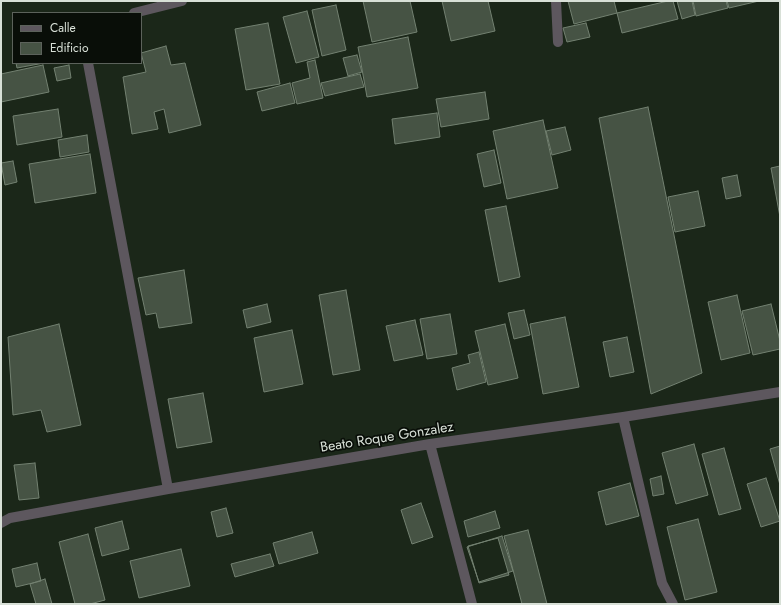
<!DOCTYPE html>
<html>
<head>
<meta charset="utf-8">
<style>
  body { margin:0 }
  #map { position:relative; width:781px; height:605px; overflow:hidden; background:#1b2719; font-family:Jost,sans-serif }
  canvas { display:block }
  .frame { position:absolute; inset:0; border:2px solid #d8e0d7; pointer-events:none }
  .legend { position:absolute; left:12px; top:12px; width:130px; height:52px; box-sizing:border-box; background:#090e08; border:1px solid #5c625b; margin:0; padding:5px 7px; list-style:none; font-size:12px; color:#d8e0d7 }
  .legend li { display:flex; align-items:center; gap:8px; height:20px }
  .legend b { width:20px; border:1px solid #5c625b }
</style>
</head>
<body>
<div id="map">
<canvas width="781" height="605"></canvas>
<div class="frame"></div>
<ul class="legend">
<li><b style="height:5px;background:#5d575e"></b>Calle</li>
<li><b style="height:11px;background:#465344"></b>Edificio</li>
</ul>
</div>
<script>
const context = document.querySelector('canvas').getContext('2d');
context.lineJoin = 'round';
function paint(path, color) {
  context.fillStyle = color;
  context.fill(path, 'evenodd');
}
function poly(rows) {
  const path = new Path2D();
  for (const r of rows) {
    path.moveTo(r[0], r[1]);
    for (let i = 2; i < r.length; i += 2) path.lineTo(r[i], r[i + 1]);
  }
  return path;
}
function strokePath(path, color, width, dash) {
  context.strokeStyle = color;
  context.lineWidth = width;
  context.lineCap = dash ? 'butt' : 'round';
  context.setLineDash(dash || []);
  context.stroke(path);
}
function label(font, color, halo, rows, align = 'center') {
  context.font = font + ' Jost,sans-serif';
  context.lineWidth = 3.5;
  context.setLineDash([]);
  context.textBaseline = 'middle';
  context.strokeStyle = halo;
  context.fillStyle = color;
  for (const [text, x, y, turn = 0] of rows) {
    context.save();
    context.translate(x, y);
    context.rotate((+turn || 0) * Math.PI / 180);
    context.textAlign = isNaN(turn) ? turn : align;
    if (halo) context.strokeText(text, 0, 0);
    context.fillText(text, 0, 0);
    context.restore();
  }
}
const building = poly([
  [363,1,410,1,417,32,372,42,363,1],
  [442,1,488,1,495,31,451,41,442,1],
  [568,1,614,1,617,13,574,24,568,1],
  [668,1,673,1,678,19,622,33,617,13,668,1],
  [677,1,692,1,695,15,682,19,677,1],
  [693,1,726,1,728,8,696,16,693,1],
  [727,1,759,1,729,8,727,1],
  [336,5,346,50,322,56,312,10,336,5],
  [307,11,319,57,296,63,283,17,307,11],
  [268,23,280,84,246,90,235,29,268,23],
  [586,23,590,37,567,42,563,28,586,23],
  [408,37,418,88,367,97,358,47,408,37],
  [166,46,171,65,185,63,201,125,169,133,164,109,154,112,158,129,132,134,123,77,146,72,141,53,166,46],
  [357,55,362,72,348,76,343,58,357,55],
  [315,60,323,98,297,104,292,83,310,78,307,62,315,60],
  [16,63,44,63,17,68,16,63],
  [43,65,49,92,1,102,1,74,43,65],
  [69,65,71,78,57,81,54,68,69,65],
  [360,74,364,87,325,96,321,83,360,74],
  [290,83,295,103,262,111,257,92,290,83],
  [485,92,489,119,441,127,436,99,485,92],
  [648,107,702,373,651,394,599,118,648,107],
  [58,109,62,137,17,145,13,116,58,109],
  [437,113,440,137,395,144,392,119,437,113],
  [543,120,558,188,507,199,493,131,543,120],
  [565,127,571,150,552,155,546,131,565,127],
  [87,135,89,152,60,157,58,140,87,135],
  [494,150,501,183,484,187,477,154,494,150],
  [90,154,96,193,35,203,29,164,90,154],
  [13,161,17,182,5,185,1,163,13,161],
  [780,166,780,217,771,168,780,166],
  [737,175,741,196,726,199,722,178,737,175],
  [698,191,705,226,675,232,668,197,698,191],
  [506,206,520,277,499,282,485,210,506,206],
  [184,270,192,323,159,328,156,313,146,315,138,278,184,270],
  [346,290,360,370,333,375,319,295,346,290],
  [737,295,750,353,721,360,708,302,737,295],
  [267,304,271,322,247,328,243,310,267,304],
  [771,304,780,341,780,349,753,355,742,311,771,304],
  [524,310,530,335,514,339,508,313,524,310],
  [450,314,457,354,427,359,420,319,450,314],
  [565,317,579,387,543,394,530,324,565,317],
  [415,320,423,355,394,361,386,326,415,320],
  [59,324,81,425,47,432,41,410,13,415,8,337,59,324],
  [505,324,518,378,488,385,475,331,505,324],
  [292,330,303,384,264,392,254,338,292,330],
  [627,337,634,372,610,377,603,342,627,337],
  [479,352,486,382,457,390,452,368,470,363,468,355,479,352],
  [203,393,212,442,177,448,168,399,203,393],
  [694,444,708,495,676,504,662,453,694,444],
  [780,446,780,485,770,449,780,446],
  [724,448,741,509,719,515,702,454,724,448],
  [35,463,39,498,19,500,14,465,35,463],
  [661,476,664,494,653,496,650,479,661,476],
  [766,478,780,521,761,527,747,484,766,478],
  [630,483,639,516,606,525,598,492,630,483],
  [421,503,433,537,412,544,401,510,421,503],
  [226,508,233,533,217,537,211,512,226,508],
  [495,511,500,528,468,537,464,521,495,511],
  [698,519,717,592,685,600,667,527,698,519],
  [122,521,129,549,102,556,95,528,122,521],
  [528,530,547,604,522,604,504,536,528,530],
  [312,532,318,553,279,564,273,543,312,532],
  [88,534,105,600,90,604,75,604,59,542,88,534],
  [502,536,513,571,479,582,467,547,502,536],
  [498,538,509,575,479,583,468,546,498,538],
  [181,549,190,586,139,598,130,561,181,549],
  [270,554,274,566,235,577,231,564,270,554],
  [37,563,41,581,16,587,12,569,37,563],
  [45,579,52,604,36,604,30,584,45,579]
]);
const minor = poly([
  [556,1,558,42],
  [134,13,182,1],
  [88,63,168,489],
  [623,417,662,583,673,604],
  [430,444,472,604],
  [1,523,10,518,168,489,430,444,623,417,780,392]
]);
const streetNames = [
  ["Beato Roque Gonzalez",387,438,-9]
];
paint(building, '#465344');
strokePath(building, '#738171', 1);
strokePath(minor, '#5d575e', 10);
label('14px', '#d8e0d7', '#090e08', streetNames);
</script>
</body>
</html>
